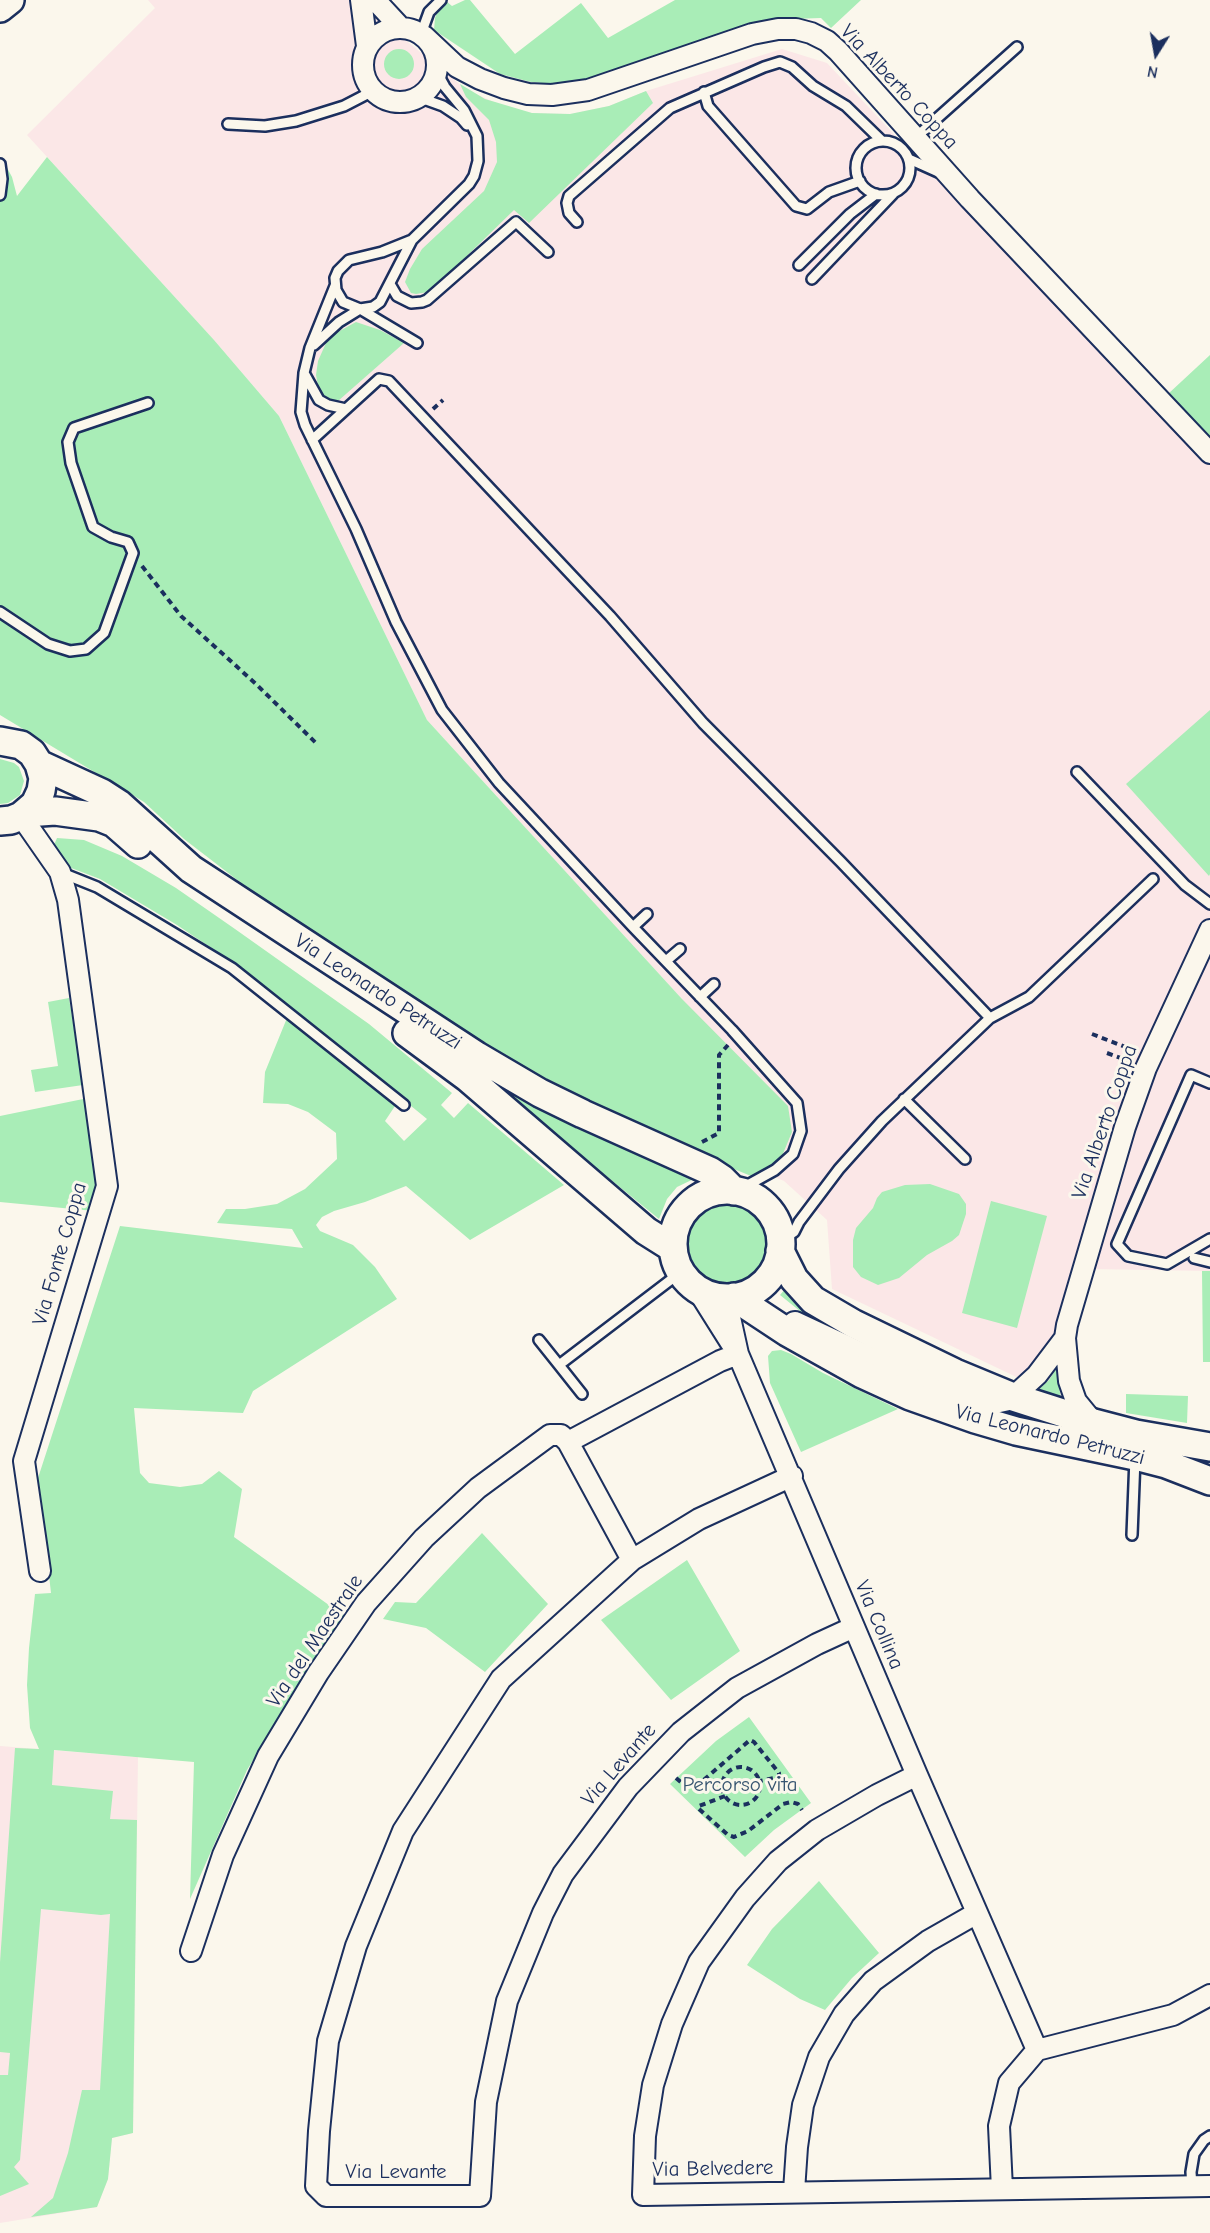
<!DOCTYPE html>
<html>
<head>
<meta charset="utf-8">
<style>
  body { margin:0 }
  #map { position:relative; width:1210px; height:2233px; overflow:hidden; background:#fbf7ec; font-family:"Comic Neue",sans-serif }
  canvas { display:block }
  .north { position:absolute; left:1126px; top:24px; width:60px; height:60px; -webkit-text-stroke:4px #fbf7ec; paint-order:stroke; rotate:191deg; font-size:16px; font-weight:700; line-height:24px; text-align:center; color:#1b2f5e }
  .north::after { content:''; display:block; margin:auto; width:21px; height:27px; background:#1b2f5e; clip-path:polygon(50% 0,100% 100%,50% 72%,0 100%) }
</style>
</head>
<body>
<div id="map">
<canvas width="1210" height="2233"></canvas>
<div class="north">N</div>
</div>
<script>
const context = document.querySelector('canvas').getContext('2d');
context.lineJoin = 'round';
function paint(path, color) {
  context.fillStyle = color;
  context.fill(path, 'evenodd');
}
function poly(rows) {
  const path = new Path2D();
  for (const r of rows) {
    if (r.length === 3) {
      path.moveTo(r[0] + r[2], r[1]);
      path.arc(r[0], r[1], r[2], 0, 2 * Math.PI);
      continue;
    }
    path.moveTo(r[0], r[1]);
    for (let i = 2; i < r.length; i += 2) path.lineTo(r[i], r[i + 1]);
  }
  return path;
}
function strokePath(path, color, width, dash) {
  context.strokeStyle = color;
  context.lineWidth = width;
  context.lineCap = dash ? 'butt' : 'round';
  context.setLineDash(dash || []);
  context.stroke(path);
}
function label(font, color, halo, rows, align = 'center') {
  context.font = font + ' "Comic Neue",sans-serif';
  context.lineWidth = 6;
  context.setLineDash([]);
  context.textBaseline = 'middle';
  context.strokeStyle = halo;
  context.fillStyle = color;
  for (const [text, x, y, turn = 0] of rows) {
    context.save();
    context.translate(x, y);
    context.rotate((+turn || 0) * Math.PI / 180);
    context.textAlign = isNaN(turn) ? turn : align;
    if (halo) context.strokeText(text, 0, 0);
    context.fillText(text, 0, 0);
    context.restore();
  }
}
const built = poly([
  [148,0,356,0,467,90,501,105,532,113,570,114,609,106,646,91,782,49,827,63,940,183,962,175,1210,439,1210,1271,1090,1269,1076,1329,1071,1358,1077,1360,1077,1380,1094,1414,832,1289,827,1220,784,1181,714,1152,682,999,427,720,279,416,214,340,27,135,155,8],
  [0,1746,138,1757,133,2133,112,2138,108,2179,97,2207,0,2223]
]);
const green = poly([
  [465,0,470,0,515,54,581,3,608,38,675,0,861,0,831,28,821,18,792,19,743,27,607,74,562,85,531,82,500,74,434,30,435,18,438,9,446,1,452,6],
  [399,64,15],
  [460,84,485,99,532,113,570,114,609,106,646,91,653,103,529,223,514,210,438,284,428,292,416,294,411,293,405,282,410,269,422,249,484,191,497,162,496,142,489,120,466,97],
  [47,157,214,340,279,416,427,720,682,999,788,1106,792,1132,782,1156,768,1167,751,1176,612,1119,564,1097,275,909,184,839,144,802,0,715,0,160,5,164,12,177,17,196],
  [356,322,380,330,404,343,338,401,327,400,319,391,316,375,318,361,326,343,336,333],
  [1210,355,1210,439,1168,394],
  [1210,710,1210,874,1209,876,1126,784],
  [0,759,14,763,19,767,24,781,20,795,8,803,0,804],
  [57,838,84,840,122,856,176,888,235,929,369,1024,452,1093,441,1105,454,1118,468,1103,564,1185,470,1240,406,1186,365,1202,334,1211,322,1217,316,1225,320,1231,353,1245,375,1267,397,1299,253,1391,243,1413,134,1408,140,1473,149,1483,180,1487,202,1484,219,1471,242,1489,234,1537,347,1618,321,1650,247,1770,190,1899,194,1762,54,1750,52,1785,113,1791,110,1819,137,1820,133,2133,112,2138,108,2179,97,2207,31,2217,53,2198,68,2153,82,2090,100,2090,110,1914,101,1915,41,1909,20,2160,14,2167,29,2184,0,2196,0,2075,8,2075,10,2053,0,2052,0,1962,15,1748,39,1749,30,1728,27,1685,29,1648,35,1594,51,1593,38,1478,120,1226,303,1248,292,1229,217,1223,226,1209,245,1209,277,1204,305,1189,337,1159,336,1133,308,1112,288,1104,263,1103,265,1072,287,1018,395,1106,385,1121,404,1141,427,1119,247,972,177,925,100,879,66,866,54,845],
  [69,998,83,1085,35,1092,31,1070,58,1066,48,1002],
  [455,1053,702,1175,677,1187,667,1199,659,1219],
  [88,1098,104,1185,94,1211,0,1202,0,1116],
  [930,1184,959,1194,966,1204,966,1214,959,1235,952,1241,927,1255,899,1278,878,1285,861,1277,853,1267,853,1240,856,1228,873,1208,877,1198,882,1192,905,1185],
  [991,1201,1047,1216,1017,1328,962,1313],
  [726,1243,41],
  [1202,1271,1210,1271,1210,1362,1203,1362],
  [786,1288,923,1374,811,1320,780,1295],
  [781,1350,791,1354,823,1373,898,1409,801,1452,770,1383,768,1356,772,1351],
  [1058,1366,1058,1382,1062,1403,1034,1394,1049,1380],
  [1126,1394,1188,1396,1187,1423,1126,1413],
  [482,1533,548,1604,485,1672,426,1628,383,1619,395,1602,416,1603],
  [687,1560,740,1651,671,1700,601,1620],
  [749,1717,811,1803,774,1830,745,1857,670,1784,716,1741],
  [819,1881,879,1953,852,1978,825,2010,800,1999,747,1965,772,1929]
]);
const path = poly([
  [433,409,443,400],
  [142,566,181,616,256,684,317,744],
  [1092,1034,1133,1050],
  [1107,1053,1129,1061],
  [702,1142,719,1133,719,1055,728,1045],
  [741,1786,19],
  [676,1778,682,1783,689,1785,699,1784,750,1740,754,1742,779,1773,779,1777,760,1781],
  [725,1796,699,1806,698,1808,728,1835,734,1837,748,1831,783,1804,791,1802,798,1804,802,1810]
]);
const service = poly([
  [421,34,429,12,441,0],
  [704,92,708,106,796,206,807,209,829,192,860,181],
  [418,97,443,106,461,118,467,125],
  [228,124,265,126,296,121,344,106,373,91],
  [915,138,1017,47],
  [883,168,27],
  [909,159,938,172],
  [0,164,2,179,0,195],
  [577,222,569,213,567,203,569,196,670,108,764,67,780,62,792,67,813,86,846,106,882,141],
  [799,265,850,214,876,194],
  [812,279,893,194],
  [390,284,397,296,411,303,422,302,427,300,516,222,548,252],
  [335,286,310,348,304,373,301,412,305,425,356,529,396,622,442,710,499,783,633,927,732,1030,797,1103,801,1131,793,1154,775,1170,737,1191],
  [417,343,360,309,343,302,336,290,335,278,338,271,349,260,382,252,412,240,469,184,474,176,478,161,477,136,464,110,445,87,436,71],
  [314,345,339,322,360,309,373,307,380,302,412,240],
  [304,373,319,400,328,405,346,409],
  [312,440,379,379,389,381,610,616,703,723,841,862,990,1018,882,1121,839,1169,799,1222,794,1232,780,1241],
  [0,612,48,644,70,651,86,649,104,633,133,553,128,542,111,537,93,527,71,463,68,442,74,428,148,403],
  [1077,772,1185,885,1210,904],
  [62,873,97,887,232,968,404,1105],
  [633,927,647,914],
  [666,961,680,949],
  [700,997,714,984],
  [990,1018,1029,997,1153,879],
  [1210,1083,1191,1075,1117,1244,1128,1256,1167,1264,1210,1239],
  [904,1099,965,1159],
  [1194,1258,1210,1262],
  [539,1340,559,1365,681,1272],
  [559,1365,582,1394],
  [1132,1535,1135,1458],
  [1192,2187,1191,2172,1194,2154,1204,2140,1210,2136]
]);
const minor = poly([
  [361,0,367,46],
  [375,0,401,28],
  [400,65,37],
  [424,36,457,67,480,79,504,88,528,94,552,95,588,90,752,34,778,29,796,29,811,33,827,41,838,51,970,199,1210,453],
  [21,816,60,872,68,900,107,1186,24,1461,40,1571],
  [697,1289,731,1343],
  [729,1298,729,1313,738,1354,917,1775,1037,2050],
  [1013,1397,1037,1375,1065,1338],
  [1094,1423,1076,1401,1069,1381,1065,1338,1067,1325,1125,1127,1146,1068,1210,930],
  [568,1442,720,1361,738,1354],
  [792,1476,699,1519,632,1560,501,1679,403,1831,356,1946,328,2041,319,2131,316,2186,326,2196,480,2196,486,2102,507,2001,543,1913,563,1874,628,1787,681,1732,737,1688,817,1644,854,1627],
  [917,1775,877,1795,817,1830,778,1861,745,1898,699,1962,672,2024,653,2085,645,2136,643,2195,1210,2186],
  [191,1951,223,1855,268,1756,318,1673,366,1603,424,1538,478,1488,550,1435,561,1435,568,1442,632,1560],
  [1002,2189,999,2126,1009,2083,1037,2050,1173,2015,1210,1995],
  [794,2191,797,2147,803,2105,819,2057,844,2014,873,1981,928,1941,977,1913]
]);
const tertiary = poly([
  [795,1324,887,1367,947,1392,982,1400,999,1400,1013,1397]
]);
const secondary = poly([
  [0,8,10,0],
  [0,741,21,745,32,753,39,764,43,778,41,791,35,804,21,816,11,820,0,821],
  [39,764,102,793,119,804,191,869,477,1056,540,1093,583,1114,710,1171,722,1179,734,1191],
  [26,813,55,811,99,817,114,823,138,844],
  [407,1033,468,1078,646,1231,673,1248],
  [727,1244,54],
  [780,1251,794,1279,813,1300,854,1324,955,1373,1013,1397,1094,1423,1136,1434,1210,1447],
  [734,1297,787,1332,862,1374,910,1396,975,1419,1016,1431,1135,1456,1166,1464,1210,1481]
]);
const streetNames = [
  ["Via Alberto Coppa",899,87,47],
  ["Via Leonardo Petruzzi",378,992,33],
  ["Via Alberto Coppa",1105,1122,-71],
  ["Via Fonte Coppa",60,1254,-74],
  ["Via Leonardo Petruzzi",1050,1435,14],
  ["Via Collina",879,1625,67],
  ["Via del Maestrale",315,1641,-56],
  ["Via Levante",619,1765,-49],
  ["Via Belvedere",713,2169,-1],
  ["Via Levante",396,2172]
];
const parkNames = [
  ["Percorso vita",740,1785]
];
paint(built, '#fbe7e7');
paint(green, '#a9edb7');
strokePath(service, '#1b2f5e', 14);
strokePath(minor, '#1b2f5e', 24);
strokePath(tertiary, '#1b2f5e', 28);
strokePath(secondary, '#1b2f5e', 32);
strokePath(path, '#1b2f5e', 4, [6, 4.5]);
strokePath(service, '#fbf7ec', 9);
strokePath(minor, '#fbf7ec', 20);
strokePath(tertiary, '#fbf7ec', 24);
strokePath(secondary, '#fbf7ec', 27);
label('21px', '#1b2f5e', '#fbf7ec', streetNames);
label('21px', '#375570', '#fbf7ec', parkNames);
</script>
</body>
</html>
